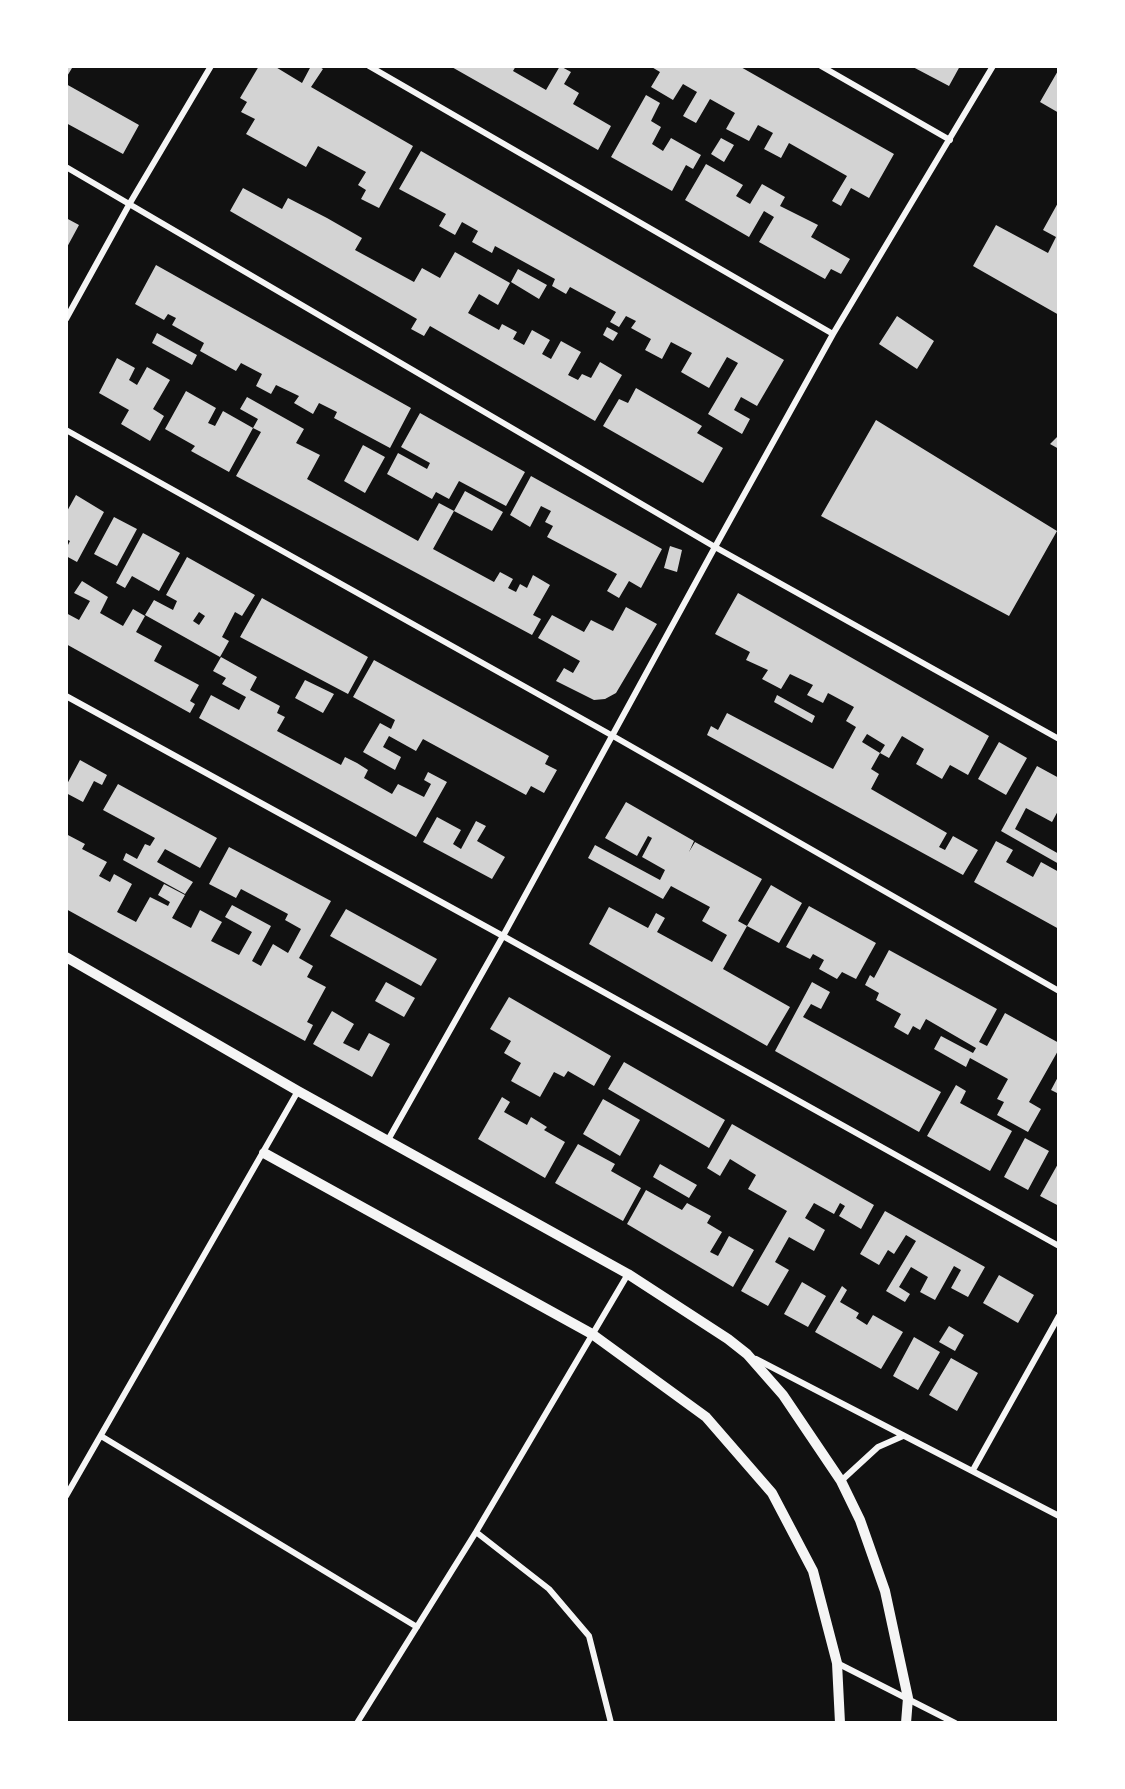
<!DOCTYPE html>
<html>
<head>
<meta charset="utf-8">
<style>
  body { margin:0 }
  #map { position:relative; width:1125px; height:1789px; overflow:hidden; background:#111; font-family:"IBM Plex Sans",sans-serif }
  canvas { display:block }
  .frame { position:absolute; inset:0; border:68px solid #fff; pointer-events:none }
</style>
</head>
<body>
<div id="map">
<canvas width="1125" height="1789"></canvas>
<div class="frame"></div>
</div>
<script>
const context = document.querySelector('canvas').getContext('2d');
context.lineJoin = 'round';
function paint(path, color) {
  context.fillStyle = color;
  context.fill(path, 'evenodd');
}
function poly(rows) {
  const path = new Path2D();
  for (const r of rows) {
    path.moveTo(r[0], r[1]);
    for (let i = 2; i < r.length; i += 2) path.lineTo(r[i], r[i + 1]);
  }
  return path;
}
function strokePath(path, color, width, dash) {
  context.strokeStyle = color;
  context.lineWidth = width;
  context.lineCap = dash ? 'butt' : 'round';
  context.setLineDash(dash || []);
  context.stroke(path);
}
const building = poly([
  [66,66,72,68,66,78],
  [259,66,274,66,302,83,311,66,318,66,323,69,311,87,413,146,379,208,361,199,366,190,358,185,366,172,318,146,306,167,246,134,255,119,241,112,247,102,240,98],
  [450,66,516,66,513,71,546,90,560,66,571,72,564,84,579,93,573,104,611,126,598,150],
  [650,66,739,66,894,154,869,198,851,188,841,206,832,201,847,176,789,143,781,158,764,149,773,133,758,125,749,141,726,129,735,113,710,99,696,123,683,116,697,92,683,84,673,100,651,87,660,72],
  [911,66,960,66,949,86],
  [1059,69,1059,113,1040,102],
  [66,84,139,125,123,154,66,123],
  [646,95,660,103,651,121,661,127,652,144,663,151,671,138,701,155,693,169,686,165,672,191,611,157],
  [721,138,734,145,724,162,711,154],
  [421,151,784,360,757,406,741,397,734,410,750,419,742,434,708,414,738,363,727,357,709,388,681,372,692,353,671,342,662,359,645,350,651,339,631,328,636,321,626,316,619,327,610,322,616,312,570,287,566,294,552,286,555,279,495,246,492,253,472,242,478,231,462,222,455,235,439,226,446,214,399,189],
  [706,164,743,185,736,196,750,204,762,184,785,197,780,206,818,225,811,237,850,259,841,274,831,269,825,279,759,242,774,217,764,211,749,237,685,200],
  [243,188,282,209,288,198,327,218,362,238,355,250,414,282,422,268,440,278,455,252,510,283,498,305,479,294,468,313,499,330,502,324,517,332,513,339,524,345,532,330,550,340,542,354,551,359,561,341,581,352,568,375,578,380,582,374,591,378,600,362,622,375,595,421,430,326,424,336,411,329,417,319,230,211],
  [1059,201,1059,315,973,266,996,225,1048,253,1056,237,1043,230],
  [66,218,79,225,66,249],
  [156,265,411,408,390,448,334,418,337,412,319,403,313,414,294,403,299,396,276,385,271,394,256,386,262,374,241,363,236,371,200,351,204,343,172,325,176,318,168,314,164,320,135,304],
  [518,269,547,285,539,299,511,282],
  [897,316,934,341,917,369,879,344],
  [607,327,618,333,613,341,603,335],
  [157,333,197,355,192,365,152,343],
  [117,358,135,368,129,380,137,385,147,367,170,380,153,409,164,416,150,441,121,424,129,410,99,393],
  [636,388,702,426,697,433,723,448,703,483,603,426,619,399,628,403],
  [186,391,216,408,208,423,215,426,223,411,253,428,258,419,240,409,247,397,304,429,296,443,320,455,307,479,418,541,439,503,454,511,433,549,494,582,500,572,513,579,508,588,516,592,520,584,527,588,533,575,550,585,533,615,541,619,532,635,236,476,261,432,253,428,229,472,191,451,195,446,165,429],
  [420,413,525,472,506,506,459,481,449,499,436,492,432,499,387,474,398,453,427,469,430,463,401,447],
  [876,420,1057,531,1009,616,821,516],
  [1059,435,1059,449,1050,444],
  [363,445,385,457,365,493,344,481],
  [531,476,662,549,641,588,629,581,619,598,607,591,617,574,547,537,553,526,545,522,551,511,541,506,530,527,510,515],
  [465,491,503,512,492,531,454,511],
  [76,495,104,512,77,562,66,556,66,549,70,541,66,539,66,513],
  [114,517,137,529,117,566,94,554],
  [143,533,180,553,159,591,132,576,125,588,116,583],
  [670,546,682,550,677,572,664,568],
  [187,557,255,595,242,616,235,612,222,637,229,641,220,657,145,615,154,600,173,610,177,601,166,595],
  [199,612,205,616,199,625,193,621],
  [82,581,108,597,100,613,123,626,133,609,145,616,136,632,162,646,154,661,199,685,190,701,195,704,190,713,66,644,66,613,79,620,90,601,74,593],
  [738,593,989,736,968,775,950,765,942,779,916,764,924,749,902,736,889,758,880,753,885,745,867,734,862,742,880,753,871,769,879,774,871,789,947,833,939,847,945,850,953,836,978,850,963,875,707,735,711,726,718,730,727,713,833,769,856,727,846,721,854,707,828,693,823,703,807,695,813,685,790,674,781,689,762,679,768,670,746,660,750,652,715,634],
  [262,598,368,657,348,694,240,637],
  [626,607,657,624,616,693,605,699,594,700,556,681,564,668,573,673,580,661,538,638,552,615,584,632,591,620,613,631],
  [221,657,257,677,250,690,280,706,277,713,285,717,277,731,341,765,345,757,357,763,368,770,364,778,392,794,398,784,424,797,431,784,424,780,428,772,447,782,416,837,199,718,211,695,239,710,246,697,222,684,226,678,213,671],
  [374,660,549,756,545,764,557,770,544,793,531,786,526,795,423,739,416,751,389,736,383,747,401,757,395,770,363,752,380,723,391,729,395,720,353,697],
  [305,680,334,694,323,713,295,698],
  [777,695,815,716,812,723,774,702],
  [999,742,1027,758,1006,795,978,779],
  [80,760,107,775,102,785,94,781,83,802,66,793,66,786],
  [1037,766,1059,778,1059,809,1052,822,1026,808,1015,829,1059,854,1059,864,1001,831],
  [118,784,217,838,200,868,165,849,157,862,193,882,185,894,123,860,126,853,137,859,145,844,150,846,155,838,103,810],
  [626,802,694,841,689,852,695,842,762,879,738,921,747,926,771,885,802,903,779,943,747,926,723,969,790,1007,767,1046,589,944,609,907,648,928,656,913,665,918,657,932,712,962,727,935,702,921,710,907,671,886,663,899,588,858,595,845,660,880,665,870,642,857,652,838,648,836,637,856,605,838],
  [437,817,461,830,453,844,461,849,476,821,486,826,477,841,505,857,492,879,423,842],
  [66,834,85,844,82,849,107,862,99,876,110,882,114,874,132,884,117,912,136,922,150,897,168,906,170,902,158,895,164,884,185,895,172,918,191,928,200,910,222,922,211,941,239,955,252,932,225,917,232,905,271,926,252,961,261,966,273,944,288,953,301,929,285,920,288,914,241,889,236,898,209,884,229,847,331,901,299,958,313,966,307,977,326,987,307,1022,313,1025,305,1041,265,1019,272,1006,265,1019,66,909],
  [996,841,1013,850,1006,862,1033,877,1041,862,1059,872,1059,929,974,882],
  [809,906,876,943,856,979,842,972,837,979,819,969,824,960,813,954,810,959,786,947],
  [346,909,437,959,421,986,330,936],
  [889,950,997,1009,979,1042,987,1046,1005,1013,1059,1043,1059,1049,1029,1102,1041,1109,1028,1132,997,1115,1004,1102,997,1099,1008,1079,970,1058,966,1067,934,1049,941,1036,973,1053,976,1048,926,1019,920,1030,913,1026,908,1035,894,1027,901,1014,876,1000,879,993,865,985,870,975,874,978],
  [386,982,415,998,404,1017,375,1001],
  [812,982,830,992,821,1009,811,1004,803,1017,941,1092,919,1132,775,1051],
  [509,997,611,1056,594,1086,568,1071,564,1077,554,1072,540,1097,511,1081,521,1063,504,1053,511,1041,490,1029],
  [332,1011,354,1024,343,1043,359,1051,369,1033,390,1044,372,1077,313,1044],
  [624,1062,725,1120,709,1148,608,1089],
  [1059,1075,1059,1094,1051,1090],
  [956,1085,966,1091,960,1103,1012,1131,990,1171,927,1136],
  [502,1097,510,1102,504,1112,527,1125,531,1117,547,1127,544,1130,565,1142,545,1178,478,1139],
  [603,1099,640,1120,620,1156,583,1134],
  [732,1124,874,1205,861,1229,839,1216,845,1206,840,1203,834,1214,814,1203,805,1218,825,1230,814,1251,789,1237,775,1262,789,1270,768,1306,741,1291,787,1211,748,1189,756,1175,730,1159,720,1176,707,1168],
  [1025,1138,1049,1151,1028,1190,1004,1177],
  [578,1144,615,1164,611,1171,641,1188,623,1221,555,1183],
  [1059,1162,1059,1206,1040,1196],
  [660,1164,697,1185,689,1198,653,1177],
  [646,1190,682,1210,687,1203,711,1216,707,1223,722,1232,710,1252,718,1256,729,1236,754,1250,733,1287,627,1224],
  [885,1211,985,1267,968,1297,951,1288,961,1270,954,1266,935,1300,920,1292,928,1277,911,1267,899,1287,910,1294,905,1302,886,1291,916,1241,906,1235,894,1254,888,1250,879,1265,860,1254],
  [999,1275,1034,1295,1018,1323,983,1303],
  [802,1282,826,1296,808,1327,784,1314],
  [842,1286,847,1290,840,1302,859,1313,856,1318,867,1325,873,1315,903,1332,881,1369,815,1332],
  [949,1326,964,1335,955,1351,939,1342],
  [914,1337,940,1352,918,1390,893,1376],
  [951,1358,978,1373,957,1411,929,1395]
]);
const minor = poly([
  [369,66,833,334],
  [821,66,950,140],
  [66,167,715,547,1059,739],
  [66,319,130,203,211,66],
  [66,430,613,736,1059,991],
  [66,696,503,936,1059,1246],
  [388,1140,503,936,715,547,833,334,993,66],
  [756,1359,1059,1516],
  [101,1436,417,1627],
  [973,1470,1059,1316],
  [841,1481,878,1447,903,1436],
  [66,1496,298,1091],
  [476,1532,549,1589,589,1636,611,1723],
  [837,1663,955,1723],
  [357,1723,476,1532,628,1274]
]);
const tertiary = poly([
  [66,957,298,1091,628,1274,728,1339,747,1354,783,1395,841,1481,860,1520,885,1591,908,1698,906,1723],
  [264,1153,592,1334,706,1417,772,1493,813,1571,837,1663,840,1723]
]);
paint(building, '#d3d3d3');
strokePath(minor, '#f5f5f5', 6);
strokePath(tertiary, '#f5f5f5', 10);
</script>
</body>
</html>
